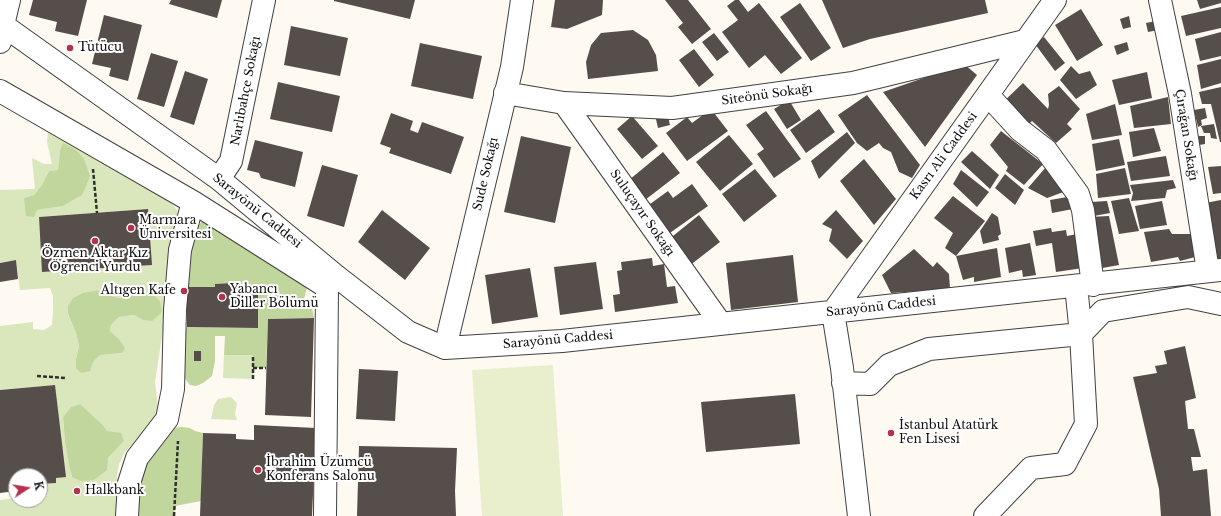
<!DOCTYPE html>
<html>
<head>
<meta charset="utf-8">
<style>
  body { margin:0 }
  #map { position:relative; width:1221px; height:516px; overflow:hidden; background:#fef9f1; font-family:"Libre Baskerville",serif }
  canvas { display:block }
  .north { position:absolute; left:8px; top:468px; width:40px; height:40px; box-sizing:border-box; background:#fff; border:1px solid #9f9f9f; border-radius:50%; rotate:78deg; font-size:11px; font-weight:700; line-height:16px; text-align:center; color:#0e0e0e }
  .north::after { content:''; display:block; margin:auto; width:14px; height:18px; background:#b4314f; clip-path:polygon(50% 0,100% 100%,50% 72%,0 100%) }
</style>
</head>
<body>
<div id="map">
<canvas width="1221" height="516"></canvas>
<div class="north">K</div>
</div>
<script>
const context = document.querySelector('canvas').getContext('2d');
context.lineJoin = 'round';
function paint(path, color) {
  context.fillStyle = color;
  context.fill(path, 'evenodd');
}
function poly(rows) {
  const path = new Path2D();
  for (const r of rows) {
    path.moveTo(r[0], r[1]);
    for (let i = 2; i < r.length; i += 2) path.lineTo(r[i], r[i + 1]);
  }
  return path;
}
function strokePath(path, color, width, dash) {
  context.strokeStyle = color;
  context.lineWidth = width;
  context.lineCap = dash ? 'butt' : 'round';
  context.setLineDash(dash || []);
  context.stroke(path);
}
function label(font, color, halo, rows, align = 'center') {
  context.font = font + ' "Libre Baskerville",serif';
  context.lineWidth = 4;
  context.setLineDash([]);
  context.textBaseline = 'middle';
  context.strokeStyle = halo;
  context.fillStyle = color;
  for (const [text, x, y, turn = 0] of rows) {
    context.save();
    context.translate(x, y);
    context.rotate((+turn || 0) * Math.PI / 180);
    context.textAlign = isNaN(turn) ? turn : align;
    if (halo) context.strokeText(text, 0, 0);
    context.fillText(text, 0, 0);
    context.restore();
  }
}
const green = poly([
  [48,130,166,198,177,210,178,232,155,382,158,407,154,421,143,434,125,452,119,464,117,475,120,516,0,516,0,500,16,498,16,500,40,500,40,484,56,483,55,385,0,390,0,326,33,322,33,329,44,330,52,325,53,311,53,296,50,288,20,290,16,260,0,263,0,190,35,189,32,158,44,164,52,164,47,142],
  [63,144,76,150,90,176,86,187,82,195,63,206,36,210,24,198,34,195,42,185,49,171,58,170,60,150],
  [148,209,151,265,43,272,39,217],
  [102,291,111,296,120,298,139,293,153,294,160,301,143,320,134,315,119,317,111,325,110,331,118,338,122,353,100,355,93,362,76,359,79,346,76,333,68,315],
  [80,404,103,425,107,431,124,441,108,458,72,477,65,442,63,417,71,407],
  [224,355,253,355,253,379,223,378],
  [231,397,237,403,235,414,237,420,211,419,214,405,218,399]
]);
const forest = poly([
  [63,143,76,150,84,159,90,176,86,187,82,195,63,206,37,210,34,217,26,216,24,198,34,195,42,185,49,171,58,170,60,150],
  [205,218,307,287,304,299,312,307,314,318,268,319,266,368,253,368,253,355,224,355,225,336,215,336,215,361,212,376,203,383,196,386,190,385,186,380,182,373,184,336,187,327,257,328,257,289,231,289,231,283,215,284,215,287,187,287,189,241,199,224],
  [94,291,102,291,111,296,120,298,139,293,153,294,160,301,162,312,152,321,143,320,134,315,119,317,111,325,110,331,118,338,125,348,122,353,100,355,93,362,90,371,81,373,76,368,76,359,79,346,76,333,68,314,68,306,73,298,83,293],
  [80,404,103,425,107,431,121,433,124,441,108,458,107,470,94,480,81,481,72,477,69,464,65,442,63,417,71,407],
  [182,427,190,428,195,431,203,433,201,501,175,506,174,516,133,516,141,468,173,428]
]);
const pitch = poly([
  [553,365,563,516,482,516,472,370]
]);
const building = poly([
  [33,0,87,0,78,36,55,31,57,22,29,15],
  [171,0,222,0,217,18,169,4],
  [334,0,415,0,410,19,334,1],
  [555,0,603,0,602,15,567,29,551,27],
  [665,0,688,0,711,29,692,44,678,27,683,23],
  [735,0,739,0,748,12,759,3,802,58,781,74,765,55,749,68,722,32,738,20,727,6],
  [822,0,985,0,988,13,870,39,843,48],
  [1197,0,1221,0,1221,3,1200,9],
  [800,3,831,48,811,61,780,17],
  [1221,7,1221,28,1186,36,1181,16],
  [1081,9,1103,45,1077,61,1055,25],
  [104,15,142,25,128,81,109,76,111,68,92,64],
  [1129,16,1131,27,1123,29,1120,19],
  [1156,21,1158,30,1148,32,1146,23],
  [291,26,348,38,340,76,284,65],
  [633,30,648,40,656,55,658,71,588,79,586,62,591,45,601,33],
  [1221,32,1221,56,1200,61,1195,39],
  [714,33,729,52,717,61,702,42],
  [1044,37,1065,63,1055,71,1035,44],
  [1127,42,1129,50,1117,55,1114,46],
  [420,43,482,56,473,99,411,86],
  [694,49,714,75,699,87,679,60],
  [151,53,178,61,164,107,137,99],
  [1221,59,1221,83,1201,89,1197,65],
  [964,64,977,75,925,147,883,92],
  [1071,66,1079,74,1090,71,1097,85,1076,99,1060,80],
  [185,71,208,79,194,125,170,117],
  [1147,72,1152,98,1119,105,1112,80],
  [278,82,340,96,332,132,270,119],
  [1023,83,1048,109,1049,105,1048,94,1059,86,1080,109,1067,124,1072,129,1056,143,1032,121,1026,127,1002,103],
  [1221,87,1221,142,1220,142,1211,104,1202,104,1199,92],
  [867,95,920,165,912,178,899,172,891,152,883,148,879,143,867,151,857,143,838,115],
  [1168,97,1171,124,1134,128,1130,106],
  [789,100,801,120,787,129,774,109],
  [1115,104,1122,135,1092,140,1086,114],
  [1205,108,1207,118,1201,120,1202,125,1198,127,1194,110],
  [711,109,728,131,687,161,666,133,687,117,692,123],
  [819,109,835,132,806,153,790,130],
  [766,111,801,159,774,178,757,154,764,149,746,125],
  [667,112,670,125,658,128,655,115],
  [391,113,413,121,410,130,418,133,422,122,464,137,451,174,389,153,391,148,380,144],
  [632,116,658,146,642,159,617,129],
  [1214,124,1217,139,1211,138,1210,133,1204,133,1201,126],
  [1154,128,1161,151,1133,157,1129,132],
  [1001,131,1043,164,1024,185,1006,171,1008,167,990,145],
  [847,132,855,143,819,179,811,161],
  [729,135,753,164,720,191,696,162],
  [521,136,571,147,555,223,504,212],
  [1199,136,1205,136,1205,144,1199,145],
  [1119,139,1125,165,1096,171,1092,144],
  [255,140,303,152,295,187,261,178,259,173,247,170],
  [972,151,999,175,990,189,961,162],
  [663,152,680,173,645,200,629,180],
  [1166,156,1170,176,1131,181,1127,162],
  [864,159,896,199,874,225,840,181],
  [322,165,358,175,344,227,307,216],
  [1221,166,1221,193,1213,194,1208,167],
  [1046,167,1069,190,1047,198,1028,188],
  [1125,168,1131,194,1098,198,1096,174],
  [755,169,777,196,744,222,722,194],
  [961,170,989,192,977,207,953,184],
  [1005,174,1024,190,1015,205,995,188],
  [1173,180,1176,188,1167,190,1165,198,1131,201,1133,193,1130,185],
  [692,184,708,206,667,235,646,207,668,191,673,198],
  [953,196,985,221,956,256,997,248,1001,277,974,282,974,277,963,280,956,256,945,248,953,233,934,218],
  [1073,196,1078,208,1052,213,1050,200],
  [1129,198,1139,231,1119,234,1111,201],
  [1221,200,1221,262,1218,263,1205,203],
  [1107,201,1110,213,1094,216,1091,202],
  [1162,201,1167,225,1140,229,1135,206],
  [148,209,152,265,42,272,39,217],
  [382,210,430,248,405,280,358,242],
  [836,210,863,241,847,259,829,241,832,229,822,224],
  [992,213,998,217,1001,234,998,236,999,240,983,244,980,231],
  [699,215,720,242,689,266,668,240],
  [1109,216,1119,265,1097,269,1089,217],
  [1051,228,1052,232,1066,230,1067,236,1077,234,1083,268,1056,272,1052,243,1036,246,1033,231],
  [1169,229,1172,234,1195,234,1199,256,1180,261,1178,257,1151,262,1144,232],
  [1030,243,1036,275,1023,277,1022,270,1009,273,1005,248],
  [914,249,933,267,937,262,949,274,950,289,891,293,882,275],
  [793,255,798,302,731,310,726,263],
  [652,258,653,266,664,264,667,287,675,286,678,303,615,312,613,295,620,294,617,271,622,270,621,262],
  [16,260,18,279,0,282,0,263],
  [596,262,603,309,560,315,554,267],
  [530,268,538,317,492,324,485,275],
  [231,283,231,289,258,289,258,328,187,327,187,287,215,287,215,284],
  [314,318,311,417,265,415,268,319],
  [1185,346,1196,398,1185,401,1188,429,1194,429,1201,457,1191,457,1193,471,1207,469,1211,516,1161,516,1159,489,1133,377,1157,373,1155,366,1167,364,1164,351],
  [194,351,201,351,201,361,194,361],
  [359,369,398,371,395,421,356,419],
  [55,385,66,477,56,478,56,483,40,484,40,476,16,476,16,491,0,493,0,390],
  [795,394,800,444,706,452,701,402],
  [254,425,316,428,312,516,200,516,203,433,236,434,236,439,254,440],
  [359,446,457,448,455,491,456,516,357,516]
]);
const path = poly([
  [93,169,97,213],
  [253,368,266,368],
  [37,376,66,378],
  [253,379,253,355],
  [174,516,178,441]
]);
const minor = poly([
  [1160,0,1180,94,1208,271],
  [0,23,219,179,336,276,408,332,445,348,562,341,1221,270],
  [0,42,3,25,9,0],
  [0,91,193,202,327,287,325,516],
  [505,93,564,103,672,108,853,83,1025,41],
  [988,95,1020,130,1046,150,1078,194,1083,210,1093,285],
  [564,103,721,324],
  [219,179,231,161,264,0],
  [1076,286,1081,334],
  [1081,334,1103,311,1188,297,1221,304],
  [445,348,512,67,522,0],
  [843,383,870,384,889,365,929,349,1081,334,1086,424,1065,464,1031,468,985,516],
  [127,516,129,483,137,458,167,419,173,389,175,310,180,250,193,202],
  [859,516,842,368,833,312,1055,0]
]);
const markers = [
  [70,48,4,"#b4314f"],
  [131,228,4,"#b4314f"],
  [95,241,4,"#b4314f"],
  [184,291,4,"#b4314f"],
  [222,297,4,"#b4314f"],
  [891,433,4,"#b4314f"],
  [258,470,4,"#b4314f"],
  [77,491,4,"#b4314f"]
];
const poiNames = [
  ["Tütücu",78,48],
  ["Marmara",139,221],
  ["Üniversitesi",139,235],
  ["Özmen Aktar Kız",95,254,"center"],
  ["Öğrenci Yurdu",95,268,"center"],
  ["Yabancı",230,290],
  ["Diller Bölümü",230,304],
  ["Altıgen Kafe",176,291,"right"],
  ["İstanbul Atatürk",899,426],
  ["Fen Lisesi",899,440],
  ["İbrahim Üzümcü",266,463],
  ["Konferans Salonu",266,477],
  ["Halkbank",85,491]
];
const streetNames = [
  ["Narlıbahçe Sokağı",246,91,-79],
  ["Siteönü Sokağı",767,95,-8],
  ["Çırağan Sokağı",1186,135,81],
  ["Kasrı Ali Caddesi",944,156,-54],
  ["Sude Sokağı",486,174,-77],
  ["Sarayönü Caddesi",257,211,39],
  ["Suluçayır Sokağı",642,213,55],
  ["Sarayönü Caddesi",881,307,-6],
  ["Sarayönü Caddesi",558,340,-5]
];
paint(green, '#dae6bc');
paint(forest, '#c1d69d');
paint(pitch, '#e9eecd');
paint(building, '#564e4b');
strokePath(minor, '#414141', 24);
strokePath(path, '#303030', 2.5, [4, 2]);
strokePath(minor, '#fff', 22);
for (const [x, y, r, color] of markers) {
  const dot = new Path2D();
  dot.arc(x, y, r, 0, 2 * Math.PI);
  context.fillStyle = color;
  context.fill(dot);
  strokePath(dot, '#fff', 1.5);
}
label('12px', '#0e0e0e', '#fff', poiNames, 'left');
label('12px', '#0e0e0e', '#fff', streetNames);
</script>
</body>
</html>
